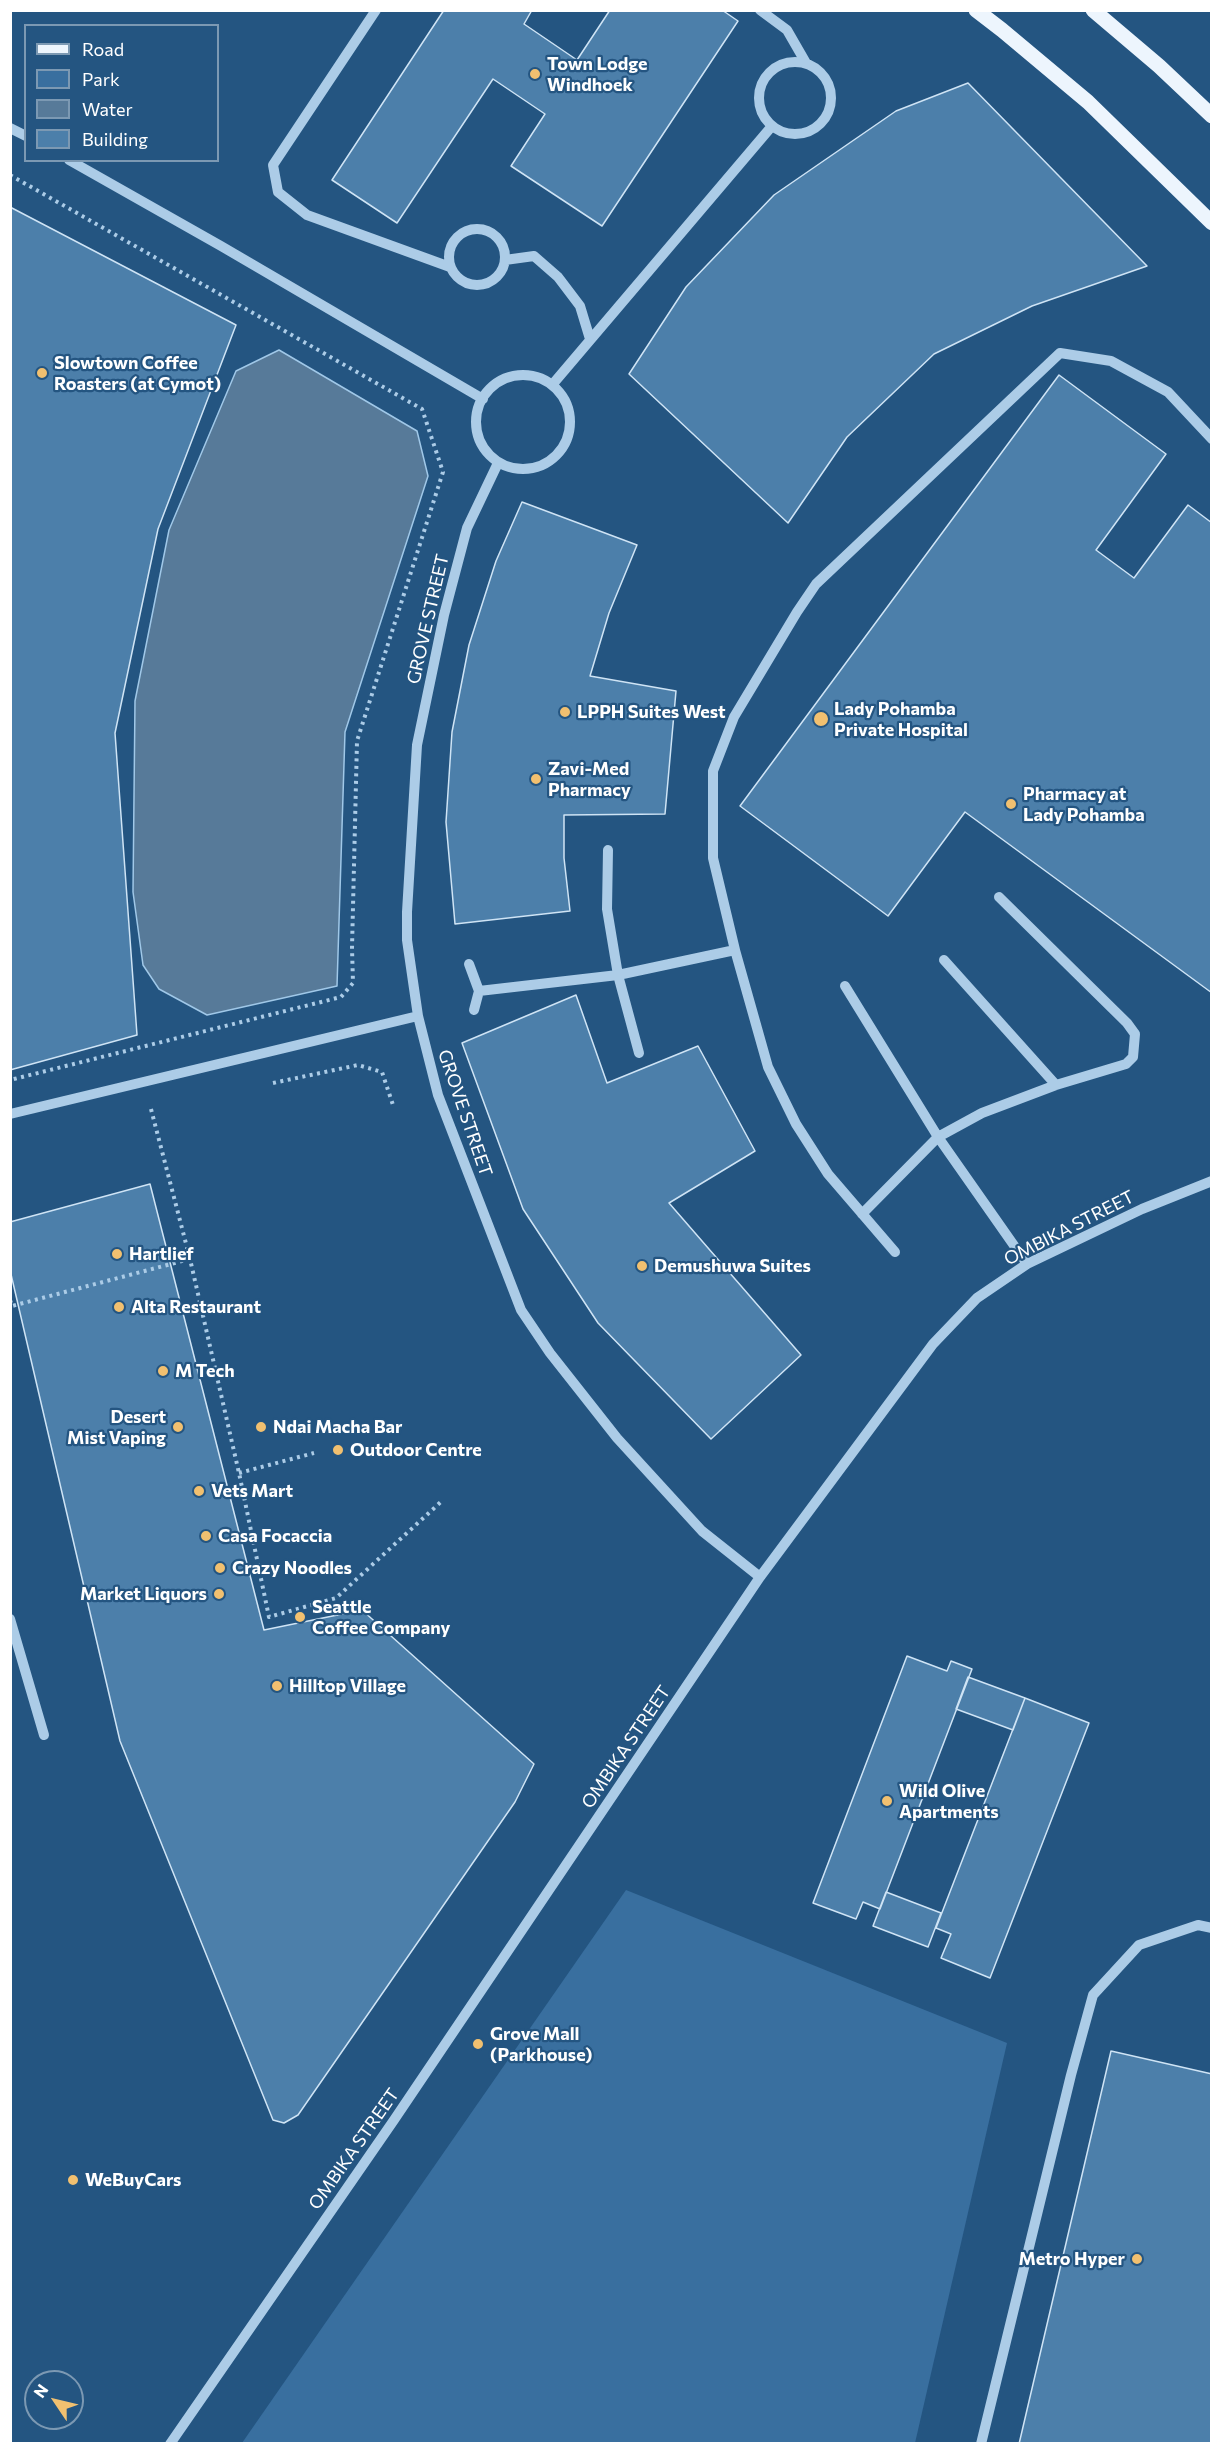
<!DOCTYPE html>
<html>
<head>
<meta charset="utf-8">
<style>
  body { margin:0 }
  #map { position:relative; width:1222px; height:2454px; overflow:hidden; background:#245581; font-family:Commissioner,sans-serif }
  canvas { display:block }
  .frame { position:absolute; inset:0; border:12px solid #fff; pointer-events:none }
  .legend { position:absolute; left:24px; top:24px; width:195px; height:138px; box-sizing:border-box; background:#245581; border:2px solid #7c99b3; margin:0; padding:8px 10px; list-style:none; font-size:18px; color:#fff }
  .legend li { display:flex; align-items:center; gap:12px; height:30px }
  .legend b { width:30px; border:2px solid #7c99b3 }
  .north { position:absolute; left:24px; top:2370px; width:60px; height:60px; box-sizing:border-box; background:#245581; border:2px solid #7c99b3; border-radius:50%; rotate:305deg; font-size:16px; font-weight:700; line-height:24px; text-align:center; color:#fff }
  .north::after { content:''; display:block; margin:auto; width:21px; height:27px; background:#f1c070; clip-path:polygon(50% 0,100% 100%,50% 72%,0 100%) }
</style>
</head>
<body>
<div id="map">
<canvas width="1222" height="2454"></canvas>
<div class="frame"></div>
<ul class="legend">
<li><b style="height:8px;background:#edf5fd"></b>Road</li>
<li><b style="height:16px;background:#396f9f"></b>Park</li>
<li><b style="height:16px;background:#577a99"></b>Water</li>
<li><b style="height:16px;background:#4c7faa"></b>Building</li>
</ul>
<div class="north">N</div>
</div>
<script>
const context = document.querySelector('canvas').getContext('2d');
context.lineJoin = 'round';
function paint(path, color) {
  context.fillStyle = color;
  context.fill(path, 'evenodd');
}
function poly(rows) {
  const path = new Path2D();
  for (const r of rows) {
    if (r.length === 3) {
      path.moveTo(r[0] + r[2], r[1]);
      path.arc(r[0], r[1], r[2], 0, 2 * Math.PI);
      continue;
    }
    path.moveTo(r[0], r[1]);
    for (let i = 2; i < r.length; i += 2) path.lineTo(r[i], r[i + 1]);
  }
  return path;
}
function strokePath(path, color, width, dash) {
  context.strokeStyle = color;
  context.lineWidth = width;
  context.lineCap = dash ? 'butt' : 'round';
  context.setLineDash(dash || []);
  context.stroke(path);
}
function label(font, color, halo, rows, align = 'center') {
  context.font = font + ' Commissioner,sans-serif';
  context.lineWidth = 4.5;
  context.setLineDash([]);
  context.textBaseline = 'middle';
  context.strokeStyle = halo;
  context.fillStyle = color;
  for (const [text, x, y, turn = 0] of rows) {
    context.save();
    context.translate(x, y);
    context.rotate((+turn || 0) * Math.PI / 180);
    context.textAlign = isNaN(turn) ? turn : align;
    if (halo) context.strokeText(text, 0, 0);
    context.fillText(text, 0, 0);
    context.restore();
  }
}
const green = poly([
  [626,1890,1007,2043,915,2443,242,2443]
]);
const water = poly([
  [279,350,417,431,428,476,345,732,337,986,207,1015,159,989,143,965,133,892,135,701,169,530,236,371,279,350]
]);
const building = poly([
  [444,10,532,10,524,24,577,60,610,10,722,10,738,21,602,226,511,166,545,114,493,79,397,223,332,180,444,10],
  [968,83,1147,266,1032,306,934,354,847,437,788,523,629,374,686,287,774,195,896,111,968,83],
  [10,207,236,325,158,529,115,733,137,1035,10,1070,10,207],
  [1059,375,1166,454,1096,550,1134,578,1188,505,1212,523,1212,993,965,812,888,916,740,806,1059,375],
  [522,502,637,545,609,613,590,676,676,691,665,814,564,815,564,858,570,911,455,924,446,822,452,732,469,645,496,561,522,502],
  [576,995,607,1083,698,1046,755,1151,669,1203,801,1355,711,1439,598,1323,523,1209,462,1043,576,995],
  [150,1184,264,1630,362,1610,534,1764,515,1802,298,2115,284,2123,273,2120,120,1741,10,1270,10,1222,150,1184],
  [907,1656,947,1671,951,1661,972,1669,880,1909,863,1902,856,1919,813,1903,907,1656],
  [968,1677,1025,1698,1013,1730,956,1709,968,1677],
  [1025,1698,1089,1723,990,1978,941,1958,951,1934,936,1928,1025,1698],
  [886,1892,941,1913,928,1947,873,1926,886,1892],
  [1111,2051,1212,2074,1212,2444,1019,2444,1111,2051]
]);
const path = poly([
  [10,175,422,409,443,472,357,741,352,948,353,983,341,997,10,1080],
  [273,1083,358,1065,382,1072,393,1105],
  [151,1109,190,1259],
  [10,1300,12,1306,190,1259,239,1473,269,1617,336,1598,443,1500],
  [239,1473,314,1453]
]);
const minor = poly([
  [376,10,273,165,278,192,307,215,450,267],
  [760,10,787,30,806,63],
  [795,98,36],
  [10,128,26,136],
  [69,160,221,246,483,399],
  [477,257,28],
  [505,260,534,256,558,277,580,306,590,339],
  [523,422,47],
  [552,385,772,126],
  [498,463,467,528,444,615,417,745,407,912,407,940,418,1016,438,1095,521,1310,550,1353,617,1438,702,1531,760,1577],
  [608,850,607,909,618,975,639,1053],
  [735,950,713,858,713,771,734,717,797,612,816,584,1060,353,1111,361,1168,392,1212,439],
  [944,960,1056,1085],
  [469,964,479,991,618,975,735,950,768,1067,796,1124,828,1174,895,1252],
  [845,986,938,1137,1027,1264],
  [474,1010,479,991],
  [10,1114,418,1016],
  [862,1214,938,1137,982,1113,1056,1085,1126,1064,1133,1057,1135,1034,1127,1023,999,897],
  [10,1619,44,1735],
  [170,2444,394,2120,760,1577,933,1344,977,1298,1027,1264,1142,1209,1212,1181],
  [981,2444,1071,2075,1093,1995,1139,1945,1198,1925,1212,1928]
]);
const major = poly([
  [976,10,1002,30,1088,102,1212,223],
  [1093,10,1159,66,1212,116]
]);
const markers = [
  [535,74,6,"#f1c070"],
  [42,373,6,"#f1c070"],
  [565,712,6,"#f1c070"],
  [821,719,8,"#f1c070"],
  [536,779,6,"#f1c070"],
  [1011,804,6,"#f1c070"],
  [117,1254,6,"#f1c070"],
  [642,1266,6,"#f1c070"],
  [119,1307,6,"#f1c070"],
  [163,1371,6,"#f1c070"],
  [178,1427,6,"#f1c070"],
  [261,1427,6,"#f1c070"],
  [338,1450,6,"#f1c070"],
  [199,1491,6,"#f1c070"],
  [206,1536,6,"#f1c070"],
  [220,1568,6,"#f1c070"],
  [219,1594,6,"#f1c070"],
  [300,1617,6,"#f1c070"],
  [277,1686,6,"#f1c070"],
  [887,1801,6,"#f1c070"],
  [478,2044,6,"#f1c070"],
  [73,2180,6,"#f1c070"],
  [1137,2259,6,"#f1c070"]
];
const poiNames = [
  ["Town Lodge",547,64],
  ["Windhoek",547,85],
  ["Slowtown Coffee",54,363],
  ["Roasters (at Cymot)",54,384],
  ["Lady Pohamba",834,709],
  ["Private Hospital",834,730],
  ["LPPH Suites West",577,712],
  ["Zavi-Med",548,769],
  ["Pharmacy",548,790],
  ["Pharmacy at",1023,794],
  ["Lady Pohamba",1023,815],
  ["Hartlief",129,1254],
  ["Demushuwa Suites",654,1266],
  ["Alta Restaurant",131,1307],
  ["M Tech",175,1371],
  ["Desert",166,1417,"right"],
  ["Mist Vaping",166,1438,"right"],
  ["Ndai Macha Bar",273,1427],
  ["Outdoor Centre",350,1450],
  ["Vets Mart",211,1491],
  ["Casa Focaccia",218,1536],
  ["Crazy Noodles",232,1568],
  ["Market Liquors",207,1594,"right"],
  ["Seattle",312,1607],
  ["Coffee Company",312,1628],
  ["Hilltop Village",289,1686],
  ["Wild Olive",899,1791],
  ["Apartments",899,1812],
  ["Grove Mall",490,2034],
  ["(Parkhouse)",490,2055],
  ["WeBuyCars",85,2180],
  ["Metro Hyper",1125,2259,"right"]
];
const streetNames = [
  ["GROVE STREET",428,619,-77],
  ["GROVE STREET",465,1113,71],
  ["OMBIKA STREET",1069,1228,-27],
  ["OMBIKA STREET",626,1747,-56],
  ["OMBIKA STREET",354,2149,-55]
];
paint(green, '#396f9f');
paint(water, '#577a99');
strokePath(water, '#a0c8e8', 1.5);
paint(building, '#4c7faa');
strokePath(building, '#cfe4f5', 1.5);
strokePath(path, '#accce7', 4, [3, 4.5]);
strokePath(minor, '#accce7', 10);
strokePath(major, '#edf5fd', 15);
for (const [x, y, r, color] of markers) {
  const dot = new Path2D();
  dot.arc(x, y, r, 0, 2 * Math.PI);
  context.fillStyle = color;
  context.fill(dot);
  strokePath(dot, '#245581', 2);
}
label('bold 18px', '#fff', '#245581', poiNames, 'left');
label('18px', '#fff', '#245581', streetNames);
</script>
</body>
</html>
